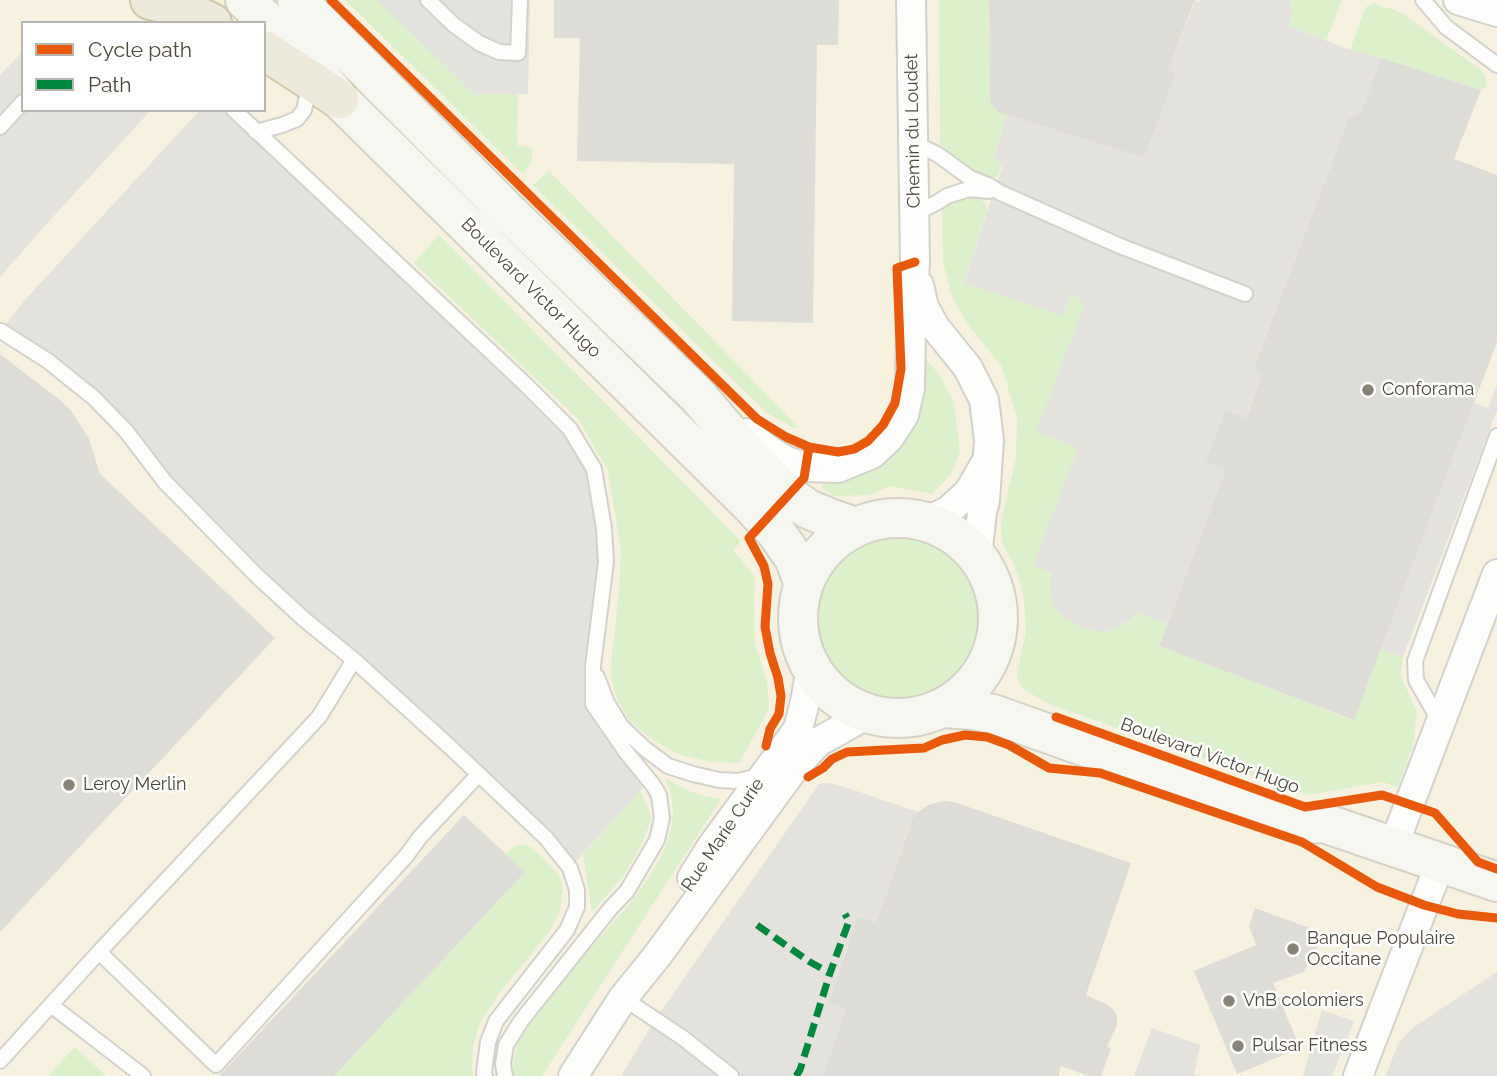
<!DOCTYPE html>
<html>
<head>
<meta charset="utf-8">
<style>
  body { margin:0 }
  #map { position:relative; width:1497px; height:1076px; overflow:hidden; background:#f4f3ee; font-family:Raleway,sans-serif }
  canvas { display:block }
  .legend { position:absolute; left:21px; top:21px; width:245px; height:91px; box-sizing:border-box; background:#fff; border:2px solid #b7b5af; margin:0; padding:9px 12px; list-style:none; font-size:21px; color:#4c4737 }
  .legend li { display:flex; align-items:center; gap:14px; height:35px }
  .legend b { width:35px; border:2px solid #b7b5af }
</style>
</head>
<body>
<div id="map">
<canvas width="1497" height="1076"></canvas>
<ul class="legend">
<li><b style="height:9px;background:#e8590c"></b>Cycle path</li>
<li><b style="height:9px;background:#00873e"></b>Path</li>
</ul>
</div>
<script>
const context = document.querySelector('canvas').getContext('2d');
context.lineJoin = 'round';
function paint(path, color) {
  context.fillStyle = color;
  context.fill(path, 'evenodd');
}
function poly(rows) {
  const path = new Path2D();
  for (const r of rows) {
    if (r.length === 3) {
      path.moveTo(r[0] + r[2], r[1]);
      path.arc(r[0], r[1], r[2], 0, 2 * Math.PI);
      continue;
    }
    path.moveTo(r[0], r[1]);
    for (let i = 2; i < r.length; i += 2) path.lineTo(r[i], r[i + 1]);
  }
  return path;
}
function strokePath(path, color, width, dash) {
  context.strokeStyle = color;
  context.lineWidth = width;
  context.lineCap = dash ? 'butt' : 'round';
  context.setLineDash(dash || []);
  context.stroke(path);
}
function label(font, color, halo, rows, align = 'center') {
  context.font = font + ' Raleway,sans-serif';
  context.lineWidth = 5;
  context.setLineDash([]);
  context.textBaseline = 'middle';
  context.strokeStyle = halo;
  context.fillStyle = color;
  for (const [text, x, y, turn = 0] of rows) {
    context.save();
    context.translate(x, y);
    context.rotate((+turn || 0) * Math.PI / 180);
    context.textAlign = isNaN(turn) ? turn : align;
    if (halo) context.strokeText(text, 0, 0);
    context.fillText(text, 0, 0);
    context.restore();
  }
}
const commercial = poly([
  [0,0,1497,0,1497,1076,0,1076],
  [23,23,264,23,264,110,23,110]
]);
const green = poly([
  [345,0,377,0,474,94,518,94,517,145,532,148,532,162,523,174],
  [939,0,989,0,990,98,1007,115,994,156,999,160,1002,165,997,177,988,177,961,165,940,143],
  [1289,0,1342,0,1326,40,1289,26,1292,11],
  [1373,3,1383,6,1383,8,1386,9,1387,7,1403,14,1481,70,1485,76,1487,86,1481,90,1350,50,1365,8],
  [549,171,551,173,798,427,794,428,767,413,533,185],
  [966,195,983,201,986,204,987,211,964,282,1064,315,1071,294,1076,296,1082,304,1083,309,1037,432,1078,448,1033,565,1053,573,1050,583,1050,594,1053,605,1061,615,1105,632,1118,628,1125,624,1135,612,1156,619,1167,624,1159,646,1353,720,1381,649,1403,657,1400,674,1417,712,1413,745,1398,787,1382,782,1308,795,1054,706,1038,698,1024,689,1018,680,1017,673,1026,631,1024,600,1021,586,1015,567,1002,542,1001,531,1001,521,1016,458,1017,419,1002,367,966,322,951,294,943,262,942,211,952,200],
  [439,235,741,541,733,550,755,577,754,599,755,644,767,681,769,709,739,763,710,762,678,754,651,739,629,720,617,699,610,674,619,590,621,551,608,471,579,420,414,263],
  [924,356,940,376,954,402,960,452,951,474,932,494,890,486,869,495,835,496,821,487,830,477,868,470,901,446,918,415],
  [896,620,83],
  [665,778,689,791,704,796,721,799,542,1076,514,1076,513,1065,517,1044,529,1026,575,965,628,906,654,870,664,850,672,826,673,809,671,793],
  [640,791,652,818,640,848,622,878,592,912,583,855],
  [523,844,532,848,549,864,560,877,563,890,560,911,550,931,501,991,480,1023,473,1047,472,1070,473,1076,334,1076,525,872,506,854,515,846],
  [75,1047,106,1076,48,1076]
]);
const parking = poly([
  [377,0,530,0,528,94,474,94],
  [1196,0,1199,2,1200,0,1289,0,1292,11,1289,26,1350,50,1381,58,1361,112,1349,118,1255,363,1261,377,1167,624,1135,612,1131,619,1118,628,1105,632,1095,631,1083,628,1061,615,1053,605,1050,594,1050,583,1052,573,1033,565,1078,448,1036,432,1083,309,1082,304,1076,296,1071,294,1063,316,964,283,1002,167,999,160,994,157,1007,115,1144,158,1176,73,1168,70],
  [23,51,23,110,151,110,40,231,0,277,0,75],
  [200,110,234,110,524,383,594,469,604,528,593,704,650,780,570,868,305,620,126,431,1,331,24,301],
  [1497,385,1497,410,1403,657,1381,649,1474,403,1488,408],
  [828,783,845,787,918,812,909,827,876,923,858,918,829,1003,846,1009,823,1076,621,1076,655,1020,819,784],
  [1497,972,1497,1076,1386,1076,1398,1043,1414,1027],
  [1322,1010,1354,1021,1332,1076,1303,1076],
  [1152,1028,1200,1045,1194,1074,1199,1076,1134,1076]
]);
const building = poly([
  [554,0,839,0,838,45,817,45,813,323,732,321,734,164,577,161,580,38,554,38],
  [989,0,1195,0,1168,70,1176,73,1144,158,998,112,991,103,990,98],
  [1381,58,1481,90,1454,159,1497,175,1497,342,1354,720,1159,646,1226,469,1206,461,1226,410,1246,418,1261,377,1255,364,1349,118,1361,112],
  [0,354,61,401,70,409,89,439,100,474,275,638,0,932],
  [947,801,957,803,1131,863,1086,995,1108,1005,1114,1010,1117,1016,1117,1025,1107,1047,1111,1048,1101,1076,1089,1076,1061,1066,1058,1076,823,1076,846,1009,829,1003,858,917,876,923,912,820,918,812,927,806,938,802],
  [464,815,525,872,334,1076,219,1076],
  [1255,908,1326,934,1313,953,1304,972,1273,983,1300,1048,1237,1074,1194,971,1256,945,1249,926]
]);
const lane = poly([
  [428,0,454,25,479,43,499,52,518,53,520,0],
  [1423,0,1446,27,1497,65],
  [234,110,524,383,570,429,594,469,604,528,606,562,593,666,593,704,626,752,653,785,659,795,662,818,657,840,627,891,610,909,521,1021,506,1045,503,1064,505,1076],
  [0,127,23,102],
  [256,132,282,125,297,119,304,110,310,83],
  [913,147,924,148,937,154,970,178,988,185,1001,193,1120,246,1245,294],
  [914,214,938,202,947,196,969,189,989,191],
  [1,331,48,361,94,398,126,431,165,482,257,576,305,620,354,660,450,747,546,838,570,868,577,890,577,907,567,930,496,1021,488,1042,484,1072,485,1076],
  [354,660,319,717,99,952,216,1065,407,855,420,837,478,775],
  [597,677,607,703,621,726,644,748,668,766,693,774,719,780,738,781,759,776],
  [1440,722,1416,680,1415,661,1497,436],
  [623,998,683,1038,731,1076],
  [51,1005,143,1076],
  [0,1061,99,952]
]);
const street = poly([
  [1458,0,1497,12],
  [919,285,924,307,935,327,968,368,984,400,989,440,985,501,982,512,977,557],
  [746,433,770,451,787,461,806,467,838,468,872,454,889,438,904,415,910,388,911,330,915,262,911,0],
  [926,521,948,511,968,493,985,464],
  [1393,847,1497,574],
  [692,878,712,846,798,729,805,702,811,668],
  [573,1076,623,998,657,956,795,767,818,742,868,714],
  [1358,1076,1433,882]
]);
const secondary = poly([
  [245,0,296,49,339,99,751,505,776,532,794,558,804,584],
  [297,0,505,209,697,395,743,449,789,496,808,509,832,519,856,527],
  [898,618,100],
  [943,708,973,710,993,714,1302,824,1324,823,1497,882]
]);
const highway = poly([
  [150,0,177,6,212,23],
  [264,50,339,99]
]);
const quiet = poly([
  [757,925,810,962,830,973],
  [796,1076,800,1070,830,973,849,921,845,914]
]);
const cycleway = poly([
  [331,0,757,419,786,437,809,447,838,452,854,449,868,441,883,425,895,403,901,369,897,268,915,262],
  [1056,717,1305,807,1382,795,1435,813,1478,862,1497,869],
  [766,746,770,729,779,714,781,696,778,678,770,653,765,627,768,584,764,566,749,538,804,478,809,447],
  [808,777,823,768,832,759,847,752,924,748,942,740,965,735,987,737,1009,745,1049,768,1100,773,1302,842,1377,887,1424,905,1458,914,1497,918]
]);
const markers = [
  [1368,390,7,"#878377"],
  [69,785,7,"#878377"],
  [1293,949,7,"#878377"],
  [1229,1001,7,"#878377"],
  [1238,1046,7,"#878377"]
];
const streetNames = [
  ["Chemin du Loudet",913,131,-91],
  ["Boulevard Victor Hugo",531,288,45],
  ["Boulevard Victor Hugo",1210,756,20],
  ["Rue Marie Curie",723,835,-56]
];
const poiNames = [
  ["Conforama",1382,390],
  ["Leroy Merlin",83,785],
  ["Banque Populaire",1307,939],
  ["Occitane",1307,960],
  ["VnB colomiers",1243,1001],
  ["Pulsar Fitness",1252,1046]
];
paint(commercial, '#f7f1e0');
paint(green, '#dcf0cc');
paint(parking, '#e3e2dc');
paint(building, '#dedcd6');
strokePath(lane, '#d2d1cb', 18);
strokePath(street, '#d2d1cb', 32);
strokePath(secondary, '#d4d2c4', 42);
strokePath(highway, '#cec6a6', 42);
strokePath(lane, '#fdfdfc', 14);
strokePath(street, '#fdfdfc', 28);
strokePath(secondary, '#f7f7f1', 38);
strokePath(highway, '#edeadb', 38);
strokePath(quiet, '#00873e', 7, [14, 7]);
strokePath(cycleway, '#e8590c', 9);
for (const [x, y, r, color] of markers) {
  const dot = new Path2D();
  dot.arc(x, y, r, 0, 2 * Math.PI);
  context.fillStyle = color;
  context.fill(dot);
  strokePath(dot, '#fff', 2.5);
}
label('18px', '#4c4737', '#fff', streetNames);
label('18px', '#4c4737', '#fff', poiNames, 'left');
</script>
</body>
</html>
